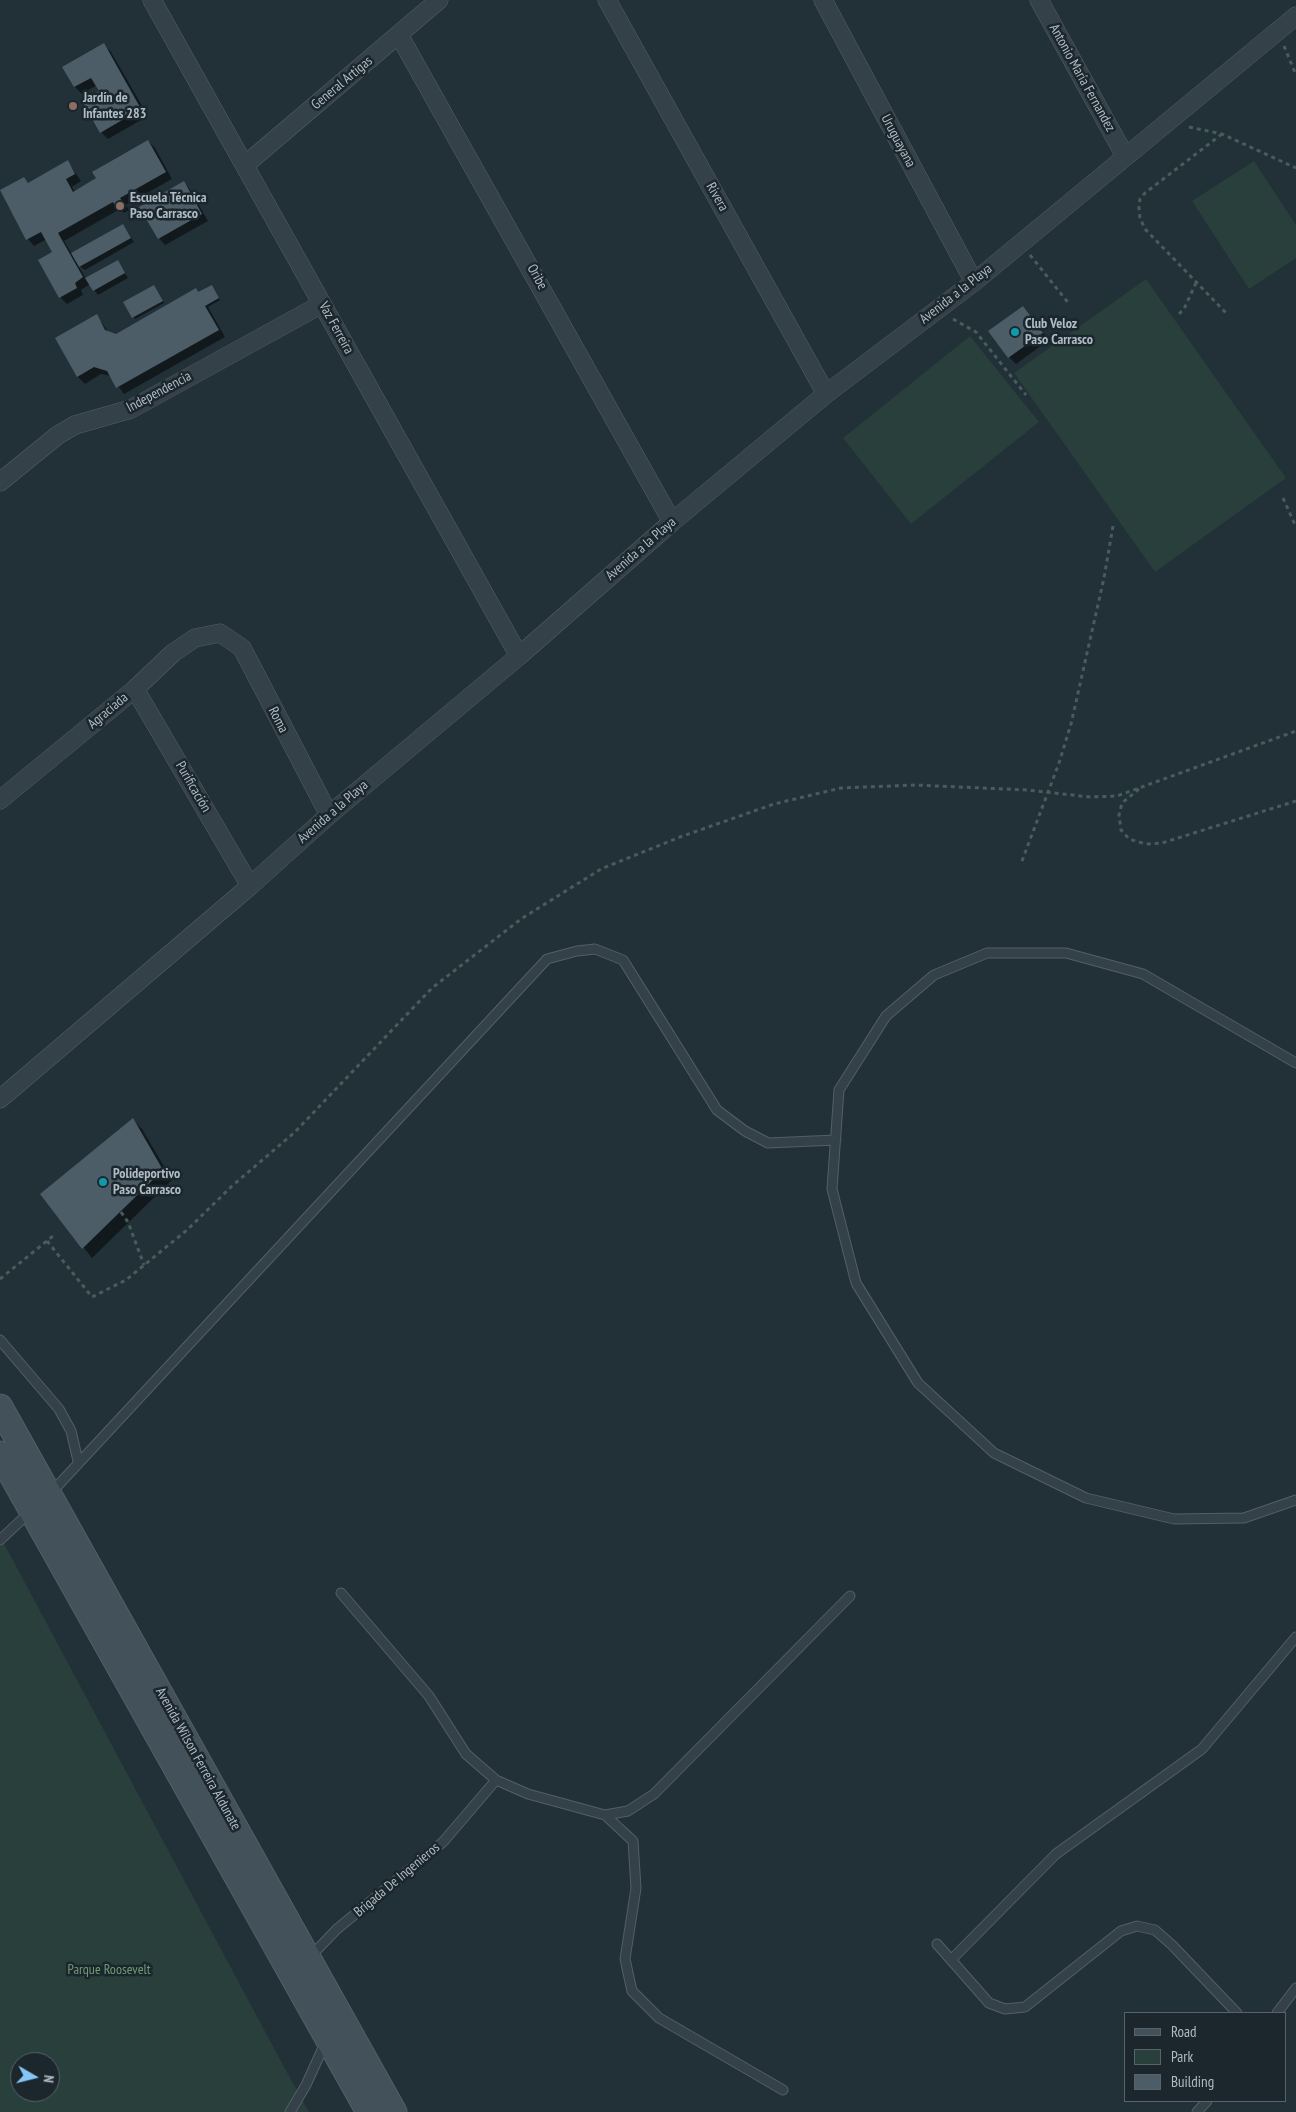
<!DOCTYPE html>
<html>
<head>
<meta charset="utf-8">
<style>
  body { margin:0 }
  #map { position:relative; width:1296px; height:2112px; overflow:hidden; background:#223038; font-family:"PT Sans Narrow",sans-serif }
  canvas { display:block }
  .legend { position:absolute; left:1124px; top:2012px; width:162px; height:90px; box-sizing:border-box; background:#1b262d; border:1px solid #57626a; margin:0; padding:6px 9px; list-style:none; font-size:15px; color:#b0bcc5 }
  .legend li { display:flex; align-items:center; gap:10px; height:25px }
  .legend b { width:25px; border:1px solid #57626a }
  .north { position:absolute; left:10px; top:2052px; width:50px; height:50px; box-sizing:border-box; background:#1b262d; border:1px solid #57626a; border-radius:50%; rotate:98deg; font-size:14px; font-weight:700; line-height:20px; text-align:center; color:#b0bcc5 }
  .north::after { content:''; display:block; margin:auto; width:18px; height:22px; background:#86c6f4; clip-path:polygon(50% 0,100% 100%,50% 72%,0 100%) }
</style>
</head>
<body>
<div id="map">
<canvas width="1296" height="2112"></canvas>
<ul class="legend">
<li><b style="height:6px;background:#43515b"></b>Road</li>
<li><b style="height:14px;background:#283f3b"></b>Park</li>
<li><b style="height:14px;background:#4d5d67"></b>Building</li>
</ul>
<div class="north">N</div>
</div>
<script>
const context = document.querySelector('canvas').getContext('2d');
context.lineJoin = 'round';
function paint(path, color) {
  context.fillStyle = color;
  context.fill(path, 'evenodd');
}
function poly(rows) {
  const path = new Path2D();
  for (const r of rows) {
    path.moveTo(r[0], r[1]);
    for (let i = 2; i < r.length; i += 2) path.lineTo(r[i], r[i + 1]);
  }
  return path;
}
function strokePath(path, color, width, dash) {
  context.strokeStyle = color;
  context.lineWidth = width;
  context.lineCap = dash ? 'butt' : 'round';
  context.setLineDash(dash || []);
  context.stroke(path);
}
function label(font, color, halo, rows, align = 'center') {
  context.font = font + ' "PT Sans Narrow",sans-serif';
  context.lineWidth = 5;
  context.setLineDash([]);
  context.textBaseline = 'middle';
  context.strokeStyle = halo;
  context.fillStyle = color;
  for (const [text, x, y, turn = 0] of rows) {
    context.save();
    context.translate(x, y);
    context.rotate((+turn || 0) * Math.PI / 180);
    context.textAlign = isNaN(turn) ? turn : align;
    if (halo) context.strokeText(text, 0, 0);
    context.fillText(text, 0, 0);
    context.restore();
  }
}
const green = poly([
  [1254,161,1296,225,1296,258,1249,289,1192,201],
  [1146,279,1286,478,1155,572,1014,373],
  [970,336,1039,422,911,524,843,438],
  [0,1536,283,2065,309,2112,0,2112],
  [20,2062,50,2062,50,2092,20,2092]
]);
const shadow = poly([
  [104,45,111,52,148,116,108,139,101,132,100,92,97,85,82,94,75,87,64,68],
  [148,141,155,148,172,179,126,205,129,210,124,213,120,209,64,241,72,254,123,225,134,242,85,270,78,265,86,279,117,262,128,278,98,295,90,284,81,290,83,295,67,304,60,297,39,260,54,252,47,239,34,246,28,239,2,191,24,178,29,184,68,162,81,181,72,187,75,192,98,179],
  [184,183,190,190,208,221,165,245,159,238],
  [154,286,164,303,135,319,125,303],
  [212,286,220,300,208,307,225,337,124,394,111,376,101,374,85,384,78,377,57,338,97,316,109,333,116,335],
  [1023,307,1049,340,1016,364,1009,357],
  [133,1120,142,1129,172,1180,92,1258,42,1194]
]);
const building = poly([
  [104,43,141,109,100,133,82,101,99,91,91,78,74,87,62,67],
  [148,140,166,172,120,198,123,203,116,207,113,202,58,233,83,277,75,283,77,288,59,298,38,260,52,252,41,232,26,240,0,190,24,177,28,183,68,160,75,174,66,179,73,192,96,178,92,172],
  [184,181,202,214,158,239,139,207],
  [123,224,131,238,79,267,71,253],
  [118,260,125,273,93,291,85,278],
  [154,285,163,301,132,318,123,302],
  [212,285,219,298,205,306,219,330,116,388,107,371,94,367,77,377,55,338,97,314,105,330,116,334,196,288,198,292],
  [1023,306,1043,333,1008,358,988,331],
  [133,1118,163,1170,82,1249,40,1194]
]);
const path = poly([
  [1284,46,1296,75],
  [1189,127,1222,134,1296,168],
  [1222,134,1145,193,1140,199,1139,207,1140,218,1145,229,1228,315],
  [1030,255,1070,305],
  [1179,314,1184,309,1196,283],
  [953,319,976,332,1026,395],
  [1283,498,1296,527],
  [1139,789,1122,803,1119,815,1121,830,1129,839,1146,844,1162,843,1296,801],
  [1022,861,1059,763,1071,724,1104,578,1113,526],
  [121,1212,128,1222,144,1265],
  [47,1241,92,1297,126,1280,187,1230,232,1186,295,1132,432,988,521,919,601,869,680,837,774,804,841,788,915,785,1027,790,1090,797,1117,796,1296,731],
  [0,1279,53,1236]
]);
const service = poly([
  [1296,1063,1143,974,1066,953,987,953,934,975,886,1016,839,1090,832,1189,856,1283,918,1383,994,1453,1086,1498,1174,1519,1244,1518,1296,1500],
  [0,1340,59,1409,71,1431,78,1461],
  [50,1494,547,959,577,951,595,949,623,960,717,1110,745,1131,768,1143,836,1140],
  [0,1540,31,1511],
  [341,1593,429,1696,466,1754,496,1780,528,1794,605,1815,633,1841,636,1888,625,1959,632,1991,659,2018,783,2090],
  [605,1815,628,1811,654,1794,850,1596],
  [937,1944,989,2003,1005,2009,1025,2007,1121,1931,1137,1926,1155,1930,1172,1945,1237,2013],
  [310,1957,337,1929,443,1842,496,1780],
  [951,1960,1056,1854,1202,1749,1296,1637],
  [1277,2013,1296,1988],
  [290,2112,306,2085,326,2041],
  [1197,2112,1207,2101]
]);
const minor = poly([
  [152,0,519,656],
  [607,0,826,394],
  [823,0,974,282],
  [1039,0,1125,156],
  [399,35,672,522],
  [245,165,439,0],
  [0,482,58,435,75,425,131,409,322,304],
  [135,689,250,886],
  [0,800,135,689,173,653,195,638,220,633,242,648,329,815],
  [0,1099,250,886,329,815,519,656,672,522,826,394,974,282,1296,16]
]);
const secondary = poly([
  [0,1407,394,2112],
  [0,1454,369,2112]
]);
const markers = [
  [73,106,5,"#8d6e63"],
  [120,206,5,"#8d6e63"],
  [1015,332,5,"#0f9aa8"],
  [103,1182,5,"#0f9aa8"]
];
const streetNames = [
  ["Antonio María Fernandez",1082,78,61],
  ["General Artigas",342,83,-40],
  ["Uruguayana",898,141,62],
  ["Rivera",717,197,61],
  ["Oribe",537,277,61],
  ["Avenida a la Playa",956,294,-38],
  ["Vaz Ferreira",336,328,61],
  ["Independencia",159,392,-28],
  ["Avenida a la Playa",641,549,-41],
  ["Agraciada",108,711,-40],
  ["Roma",278,720,63],
  ["Purificación",193,787,60],
  ["Avenida a la Playa",333,812,-41],
  ["Avenida Wilson Ferreira Aldunate",198,1759,61],
  ["Brigada De Ingenieros",397,1880,-40]
];
const poiNames = [
  ["Jardín de",83,98],
  ["Infantes 283",83,114],
  ["Escuela Técnica",130,198],
  ["Paso Carrasco",130,214],
  ["Club Veloz",1025,324],
  ["Paso Carrasco",1025,340],
  ["Polideportivo",113,1174],
  ["Paso Carrasco",113,1190]
];
const parkNames = [
  ["Parque Roosevelt",109,1970]
];
paint(green, '#283f3b');
paint(shadow, '#0007');
paint(building, '#4d5d67');
strokePath(service, '#535f66', 11);
strokePath(minor, '#535f66', 19);
strokePath(secondary, '#535f66', 27);
strokePath(path, '#485d5b', 3, [4, 4]);
strokePath(service, '#354149', 9);
strokePath(minor, '#354149', 18);
strokePath(secondary, '#43515b', 25);
for (const [x, y, r, color] of markers) {
  const dot = new Path2D();
  dot.arc(x, y, r, 0, 2 * Math.PI);
  context.fillStyle = color;
  context.fill(dot);
  strokePath(dot, '#1b262d', 2);
}
label('14px', '#b0bcc5', '#1b262d', streetNames);
label('bold 14px', '#b0bcc5', '#1b262d', poiNames, 'left');
label('14px', '#709a71', '#1b262d', parkNames);
</script>
</body>
</html>
